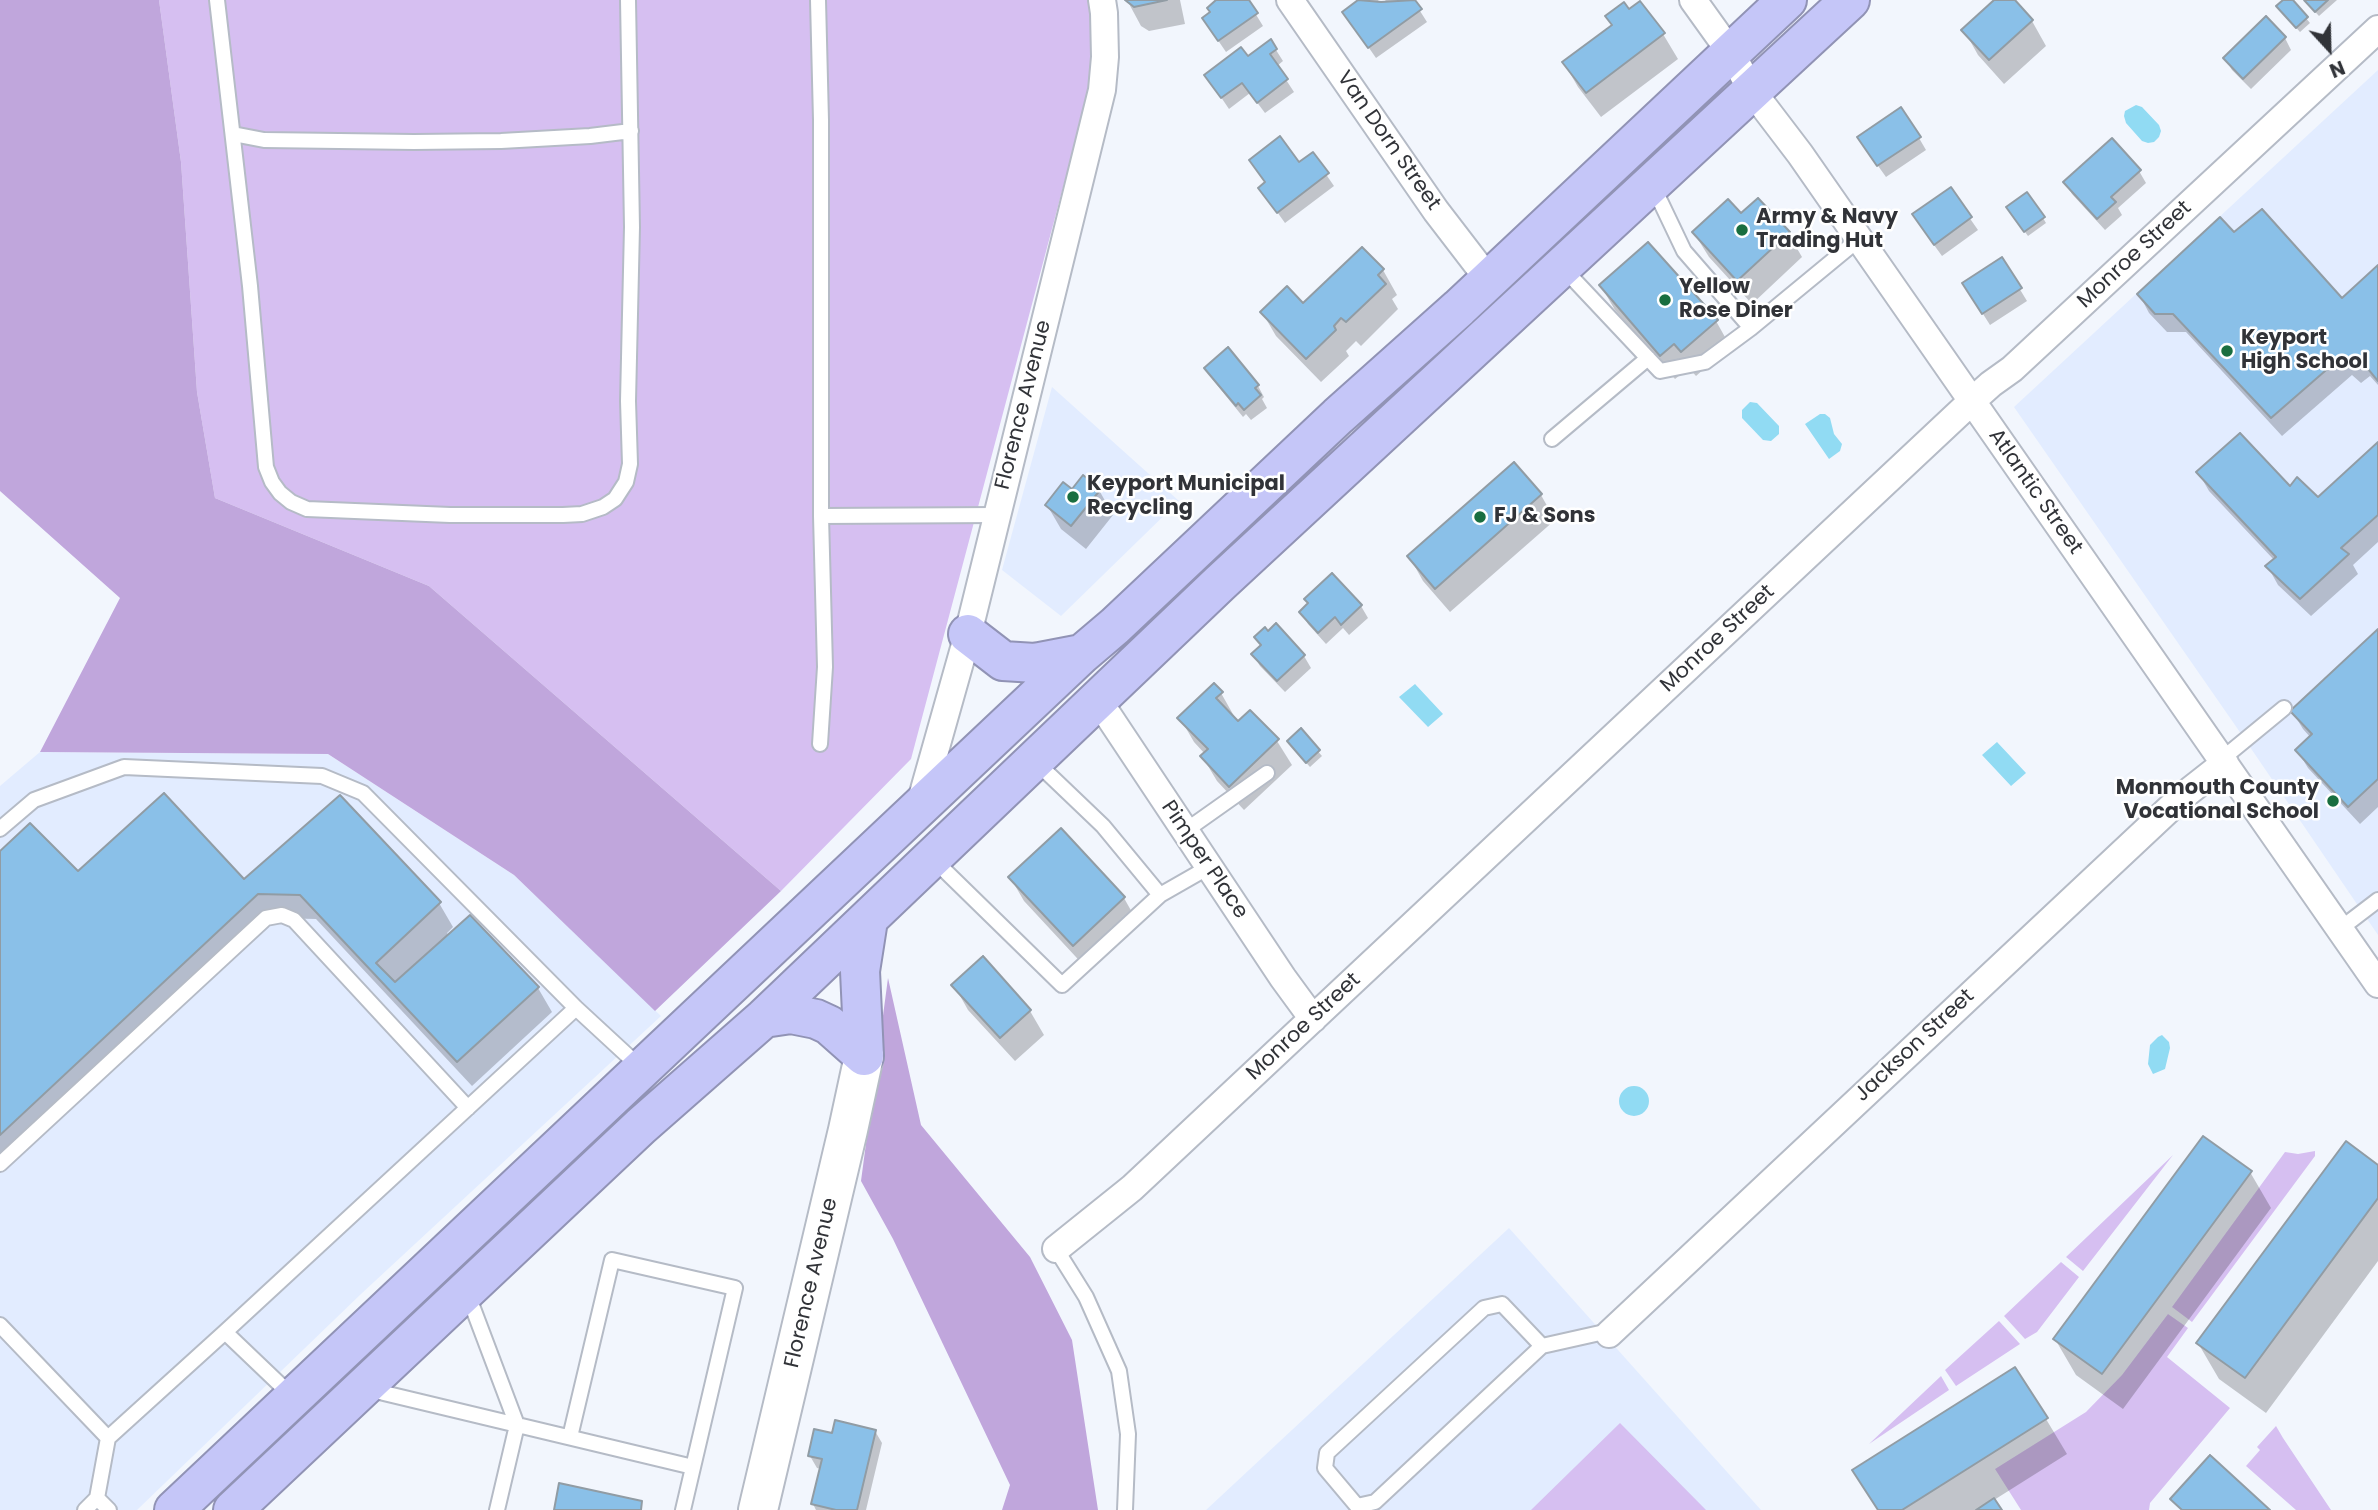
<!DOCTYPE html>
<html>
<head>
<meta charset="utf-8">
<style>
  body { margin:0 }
  #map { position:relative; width:2378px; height:1510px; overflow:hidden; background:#f2f6fd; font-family:Poppins,sans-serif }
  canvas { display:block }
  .north { position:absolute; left:2294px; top:14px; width:70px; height:70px; -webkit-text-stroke:5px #fff; paint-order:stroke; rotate:158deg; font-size:19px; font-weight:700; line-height:28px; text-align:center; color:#313338 }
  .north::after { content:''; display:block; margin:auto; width:24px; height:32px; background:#313338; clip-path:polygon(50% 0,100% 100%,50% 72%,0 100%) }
</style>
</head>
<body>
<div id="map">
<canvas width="2378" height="1510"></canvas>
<div class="north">N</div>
</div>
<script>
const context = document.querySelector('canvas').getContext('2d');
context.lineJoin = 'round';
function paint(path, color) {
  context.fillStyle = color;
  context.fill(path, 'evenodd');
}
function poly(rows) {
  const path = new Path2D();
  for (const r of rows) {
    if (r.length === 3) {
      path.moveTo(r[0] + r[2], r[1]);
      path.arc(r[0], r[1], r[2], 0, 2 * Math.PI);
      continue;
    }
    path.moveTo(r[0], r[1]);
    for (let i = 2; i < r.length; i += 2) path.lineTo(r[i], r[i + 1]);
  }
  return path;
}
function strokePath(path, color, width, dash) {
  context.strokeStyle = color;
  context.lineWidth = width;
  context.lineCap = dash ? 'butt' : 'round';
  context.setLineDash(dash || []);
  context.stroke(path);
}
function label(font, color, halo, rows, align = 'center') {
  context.font = font + ' Poppins,sans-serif';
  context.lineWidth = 5;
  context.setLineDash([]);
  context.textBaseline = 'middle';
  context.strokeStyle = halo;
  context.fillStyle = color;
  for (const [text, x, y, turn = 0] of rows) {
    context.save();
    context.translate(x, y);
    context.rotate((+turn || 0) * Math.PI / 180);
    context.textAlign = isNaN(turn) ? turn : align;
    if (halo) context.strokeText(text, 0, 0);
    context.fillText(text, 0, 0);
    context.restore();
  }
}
const built = poly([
  [2378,70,2378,935,2235,725,2014,407],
  [1052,387,1179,501,1061,616,1002,570],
  [40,752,328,754,514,875,661,1016,361,1294,137,1510,0,1510,0,786],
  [1509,1228,1761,1510,1206,1510]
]);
const green = poly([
  [159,0,1103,0,1107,22,911,759,781,891,429,586,215,498,197,392,181,162],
  [2315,1151,2315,1156,2192,1322,2172,1307,2285,1152,2298,1154],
  [2173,1155,2083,1271,2066,1257],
  [2061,1262,2079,1277,2037,1332,2025,1339,2004,1316],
  [2168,1314,2188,1328,2167,1357,2230,1408,2150,1503,2149,1510,2021,1510,1995,1469,2086,1412,2122,1375],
  [1999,1321,2020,1344,1956,1386,1945,1370],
  [1941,1376,1949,1390,1869,1444],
  [1620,1423,1706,1510,1531,1510],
  [2276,1426,2283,1438,2331,1510,2296,1510,2246,1466,2260,1450,2257,1447]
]);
const forest = poly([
  [0,0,159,0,181,162,197,392,215,498,429,586,781,891,655,1011,514,875,328,754,40,752,120,598,0,491],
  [888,978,921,1125,1030,1257,1072,1340,1098,1510,1002,1510,1010,1485,893,1239,861,1181]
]);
const water = poly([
  [2136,105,2142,107,2159,125,2161,131,2159,137,2154,142,2148,143,2142,141,2126,123,2124,116,2125,111],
  [1750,402,1757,403,1779,426,1779,434,1771,441,1763,440,1742,418,1742,410],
  [1820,414,1825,414,1830,418,1834,434,1842,444,1840,451,1829,459,1805,424],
  [1415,684,1443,714,1428,727,1399,697],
  [1997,742,2026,773,2011,786,1982,755],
  [2162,1035,2169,1042,2170,1048,2165,1069,2153,1074,2148,1064,2150,1045,2158,1037],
  [1634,1101,15]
]);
const shadow = poly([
  [1127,0,1180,0,1185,24,1149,31,1141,26],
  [1217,0,1247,0,1263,26,1226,52,1211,30,1212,13],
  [1361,0,1378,0,1381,4,1386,0,1413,0,1427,22,1376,58,1344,12],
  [1997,0,2013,0,2032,21,2046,46,2004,84,1978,55,1964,30],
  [2286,0,2291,0,2310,23,2300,32,2282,12],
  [2304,0,2337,0,2319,16],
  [1639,3,1663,34,1678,59,1601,117,1578,87,1564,63,1613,26],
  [2285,38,2291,50,2251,89,2232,70,2225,58],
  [1276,50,1283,61,1277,66,1294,92,1265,113,1250,93,1229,109,1206,75],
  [1919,138,1926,150,1886,177,1866,149],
  [1312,154,1334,186,1285,223,1260,188,1266,184,1251,161,1299,165],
  [2139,171,2146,183,2118,208,2122,215,2105,230,2072,194,2065,182],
  [1950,190,1978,230,1942,256,1921,227],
  [2011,213,2043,218,2046,223,2028,236],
  [1741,216,1788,233,1802,257,1752,304,1709,257,1694,233],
  [2234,235,2342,300,2378,267,2378,385,2370,376,2361,383,2352,375,2282,436,2186,332,2167,332,2149,313,2139,294],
  [2002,260,2027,301,1990,325,1971,295],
  [1383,270,1397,295,1392,299,1398,309,1361,346,1356,341,1346,351,1349,356,1321,382,1276,336,1262,312,1303,306],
  [1601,286,1716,321,1730,346,1696,376,1689,368,1675,379,1615,310],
  [1206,368,1258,386,1264,397,1262,399,1267,408,1251,420,1246,414,1243,417,1213,380],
  [2378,444,2378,542,2353,565,2358,574,2311,616,2278,585,2268,567,2275,561,2209,491,2198,472,2290,488,2318,499],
  [1514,464,1541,495,1555,520,1450,612,1423,581,1409,556],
  [1099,490,1113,515,1086,549,1061,529,1047,505],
  [1361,606,1368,618,1349,635,1343,628,1326,644,1308,624,1301,612],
  [2378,632,2378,807,2360,824,2308,768,2297,750,2311,738,2303,729,2292,711],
  [1253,654,1304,656,1311,668,1285,692,1260,666],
  [1221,693,1238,723,1250,712,1277,741,1292,765,1244,810,1217,781,1202,756,1205,754,1194,742,1180,718],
  [1300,731,1322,756,1310,767,1292,747],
  [1060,831,1124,898,1138,923,1088,970,1024,901,1010,877],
  [0,853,78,873,244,882,439,903,453,927,447,933,449,936,538,988,552,1012,472,1086,316,919,272,918,0,1173],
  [954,985,1030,1011,1044,1035,1015,1061,968,1010],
  [2378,1167,2378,1261,2266,1413,2219,1379,2198,1343],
  [2250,1172,2271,1208,2123,1409,2076,1375,2055,1339],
  [2046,1419,2067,1454,1994,1500,2000,1510,1878,1510,1855,1470],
  [875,1431,882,1443,866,1510,816,1510,813,1504,821,1469,817,1468,810,1456,833,1435]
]);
const building = poly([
  [1125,0,1167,0,1134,7,1125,0],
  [1249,0,1258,13,1218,41,1202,18,1210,12,1207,8,1216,0,1249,0],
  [1358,0,1381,2,1415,0,1422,9,1368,48,1342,12,1358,0],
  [1994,0,2015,0,2033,20,1989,60,1961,30,1994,0],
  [2283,0,2293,0,2308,17,2296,28,2276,6,2283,0],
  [2304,0,2328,0,2315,12,2304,0],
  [1640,1,1665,33,1586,93,1562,62,1612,25,1605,16,1624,2,1629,9,1640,1],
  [2266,16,2286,37,2243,79,2223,58,2266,16],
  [1271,39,1277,49,1270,54,1288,79,1257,103,1242,83,1221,98,1204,75,1241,47,1248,56,1271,39],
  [1901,107,1921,137,1877,166,1857,137,1901,107],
  [1280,136,1299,162,1313,152,1329,173,1277,213,1258,188,1265,182,1249,160,1280,136],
  [2112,138,2141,170,2111,197,2116,202,2097,219,2063,182,2112,138],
  [1951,187,1972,217,1934,245,1912,214,1951,187],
  [2027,192,2045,217,2024,232,2006,207,2027,192],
  [1758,198,1790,232,1737,281,1692,232,1728,199,1741,213,1758,198],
  [2262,209,2342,298,2378,265,2378,381,2359,358,2350,366,2340,358,2271,418,2173,314,2155,314,2137,294,2220,217,2234,232,2262,209],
  [1648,242,1718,320,1681,352,1674,344,1660,356,1599,285,1648,242],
  [1362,247,1384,269,1378,275,1386,284,1346,322,1341,318,1334,326,1336,330,1306,359,1260,312,1287,286,1303,303,1362,247],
  [2002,257,2022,288,1982,314,1962,283,2002,257],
  [1228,347,1259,385,1255,388,1261,395,1244,410,1238,403,1236,406,1204,368,1228,347],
  [2240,433,2290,486,2297,477,2318,497,2378,442,2378,515,2341,548,2349,554,2300,599,2265,566,2276,557,2196,472,2240,433],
  [1514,462,1542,494,1435,589,1407,556,1514,462],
  [1083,475,1101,489,1071,526,1045,505,1063,482,1072,489,1083,475],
  [1332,573,1362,605,1341,625,1335,617,1318,633,1299,612,1308,603,1304,599,1332,573],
  [1276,623,1305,655,1277,681,1251,654,1261,645,1254,637,1265,627,1268,631,1276,623],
  [2378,629,2378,779,2348,807,2295,750,2312,734,2290,711,2378,629],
  [1214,683,1223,692,1216,698,1238,721,1250,710,1279,739,1229,787,1200,756,1208,749,1177,718,1214,683],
  [1301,728,1320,750,1306,763,1287,741,1301,728],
  [164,793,244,879,340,795,441,902,376,963,395,982,470,915,539,987,457,1062,300,895,258,894,0,1135,0,851,30,823,78,871,164,793],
  [1061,828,1125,897,1073,946,1008,877,1061,828],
  [983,956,1031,1010,1000,1038,951,985,983,956],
  [2203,1136,2252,1171,2102,1374,2053,1339,2203,1136],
  [2346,1141,2378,1165,2378,1198,2245,1378,2196,1343,2346,1141],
  [2015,1367,2048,1418,1902,1510,1878,1510,1852,1470,2015,1367],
  [835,1420,876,1430,857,1510,836,1510,811,1504,822,1459,808,1456,814,1429,832,1433,835,1420],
  [2210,1455,2270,1510,2182,1510,2170,1499,2210,1455],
  [559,1483,642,1501,641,1510,554,1510,559,1483],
  [1994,1498,2002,1510,1976,1510,1994,1498]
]);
const lane = poly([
  [217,0,250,286,266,467,272,482,280,493,291,502,307,509,450,515,563,515,582,514,603,507,615,499,626,482,630,464,628,401,632,227,628,0],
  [818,0,821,120,821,516,825,667,820,744],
  [233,134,264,140,414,142,501,141,590,136,631,131],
  [1653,186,1684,251,1751,328],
  [1563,268,1660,371,1705,362,1751,328,1859,239],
  [1552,439,1648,358],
  [821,516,997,515],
  [2222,759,2284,708],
  [0,829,34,800,124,767,322,776,363,793,576,1008,641,1068],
  [1185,831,1267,773],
  [932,858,1062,985,1160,895,1103,826,1035,761],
  [1160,895,1209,867],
  [2340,929,2378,900],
  [0,1164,266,918,282,915,294,920,468,1108],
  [1056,1249,1086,1297,1119,1371,1128,1434,1125,1510],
  [468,1295,517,1425,497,1510],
  [0,1325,108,1438],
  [225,1332,292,1396],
  [1542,1346,1502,1304,1484,1308,1327,1453,1325,1468,1357,1506,1375,1502,1542,1346,1600,1333,1609,1334],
  [367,1389,693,1467],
  [570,1437,612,1260,735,1288,683,1510],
  [97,1498,109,1510],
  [85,1510,97,1498,108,1438,225,1332,576,1008]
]);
const street = poly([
  [1290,0,1436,211,1489,280],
  [1693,0,1731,53,1752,91,1800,154,2378,984],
  [1098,700,1283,978,1313,1019],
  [920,804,968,634,1102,90,1105,57,1104,13,1102,0],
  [1056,1249,1132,1188,1972,401,1991,384,2012,369,2378,29],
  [1609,1334,2183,796,2225,763]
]);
const secondary = poly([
  [758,1510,848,1130,864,1056]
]);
const highway = poly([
  [968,634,1003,661,1035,663,1082,654],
  [764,1018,791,1014,816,1019,829,1025,864,1056],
  [864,1056,860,971,868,920],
  [174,1510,1082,654,1115,626,1338,416,1459,308,1787,0],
  [233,1510,641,1126,764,1018,1220,583,1850,0]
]);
const markers = [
  [1742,230,7,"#196e40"],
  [1665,300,7,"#196e40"],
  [2227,351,7,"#196e40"],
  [1073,497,7,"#196e40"],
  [1480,517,7,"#196e40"],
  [2333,801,7,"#196e40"]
];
const streetNames = [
  ["Van Dorn Street",1388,141,55],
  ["Monroe Street",2135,255,-43],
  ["Florence Avenue",1024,405,-76],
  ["Atlantic Street",2035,492,55],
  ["Monroe Street",1718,639,-43],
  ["Pimper Place",1204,860,56],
  ["Monroe Street",1304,1027,-43],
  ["Jackson Street",1915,1046,-43],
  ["Florence Avenue",812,1283,-77]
];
const poiNames = [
  ["Army & Navy",1756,218],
  ["Trading Hut",1756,242],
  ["Yellow",1679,288],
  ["Rose Diner",1679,312],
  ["Keyport",2241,339],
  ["High School",2241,363],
  ["Keyport Municipal",1087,485],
  ["Recycling",1087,509],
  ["FJ & Sons",1494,517],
  ["Monmouth County",2319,789,"right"],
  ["Vocational School",2319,813,"right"]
];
paint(built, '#e2ecff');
paint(green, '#d6bff1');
paint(forest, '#c0a6dc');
paint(water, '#91dbf3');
paint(shadow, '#0003');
paint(building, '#8ac0e8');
strokePath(building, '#919ca4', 2);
strokePath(lane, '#b5bbc6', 18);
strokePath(street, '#b5bbc6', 30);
strokePath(secondary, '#b5bbc6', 42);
strokePath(highway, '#9193b5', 42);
strokePath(lane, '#fff', 14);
strokePath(street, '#fff', 26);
strokePath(secondary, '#fff', 38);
strokePath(highway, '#c5c6f8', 38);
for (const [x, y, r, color] of markers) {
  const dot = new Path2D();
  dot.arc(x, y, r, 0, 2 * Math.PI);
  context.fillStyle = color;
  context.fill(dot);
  strokePath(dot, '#fff', 2.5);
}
label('21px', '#313338', '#fff', streetNames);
label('bold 21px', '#313338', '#fff', poiNames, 'left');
</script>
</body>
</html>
